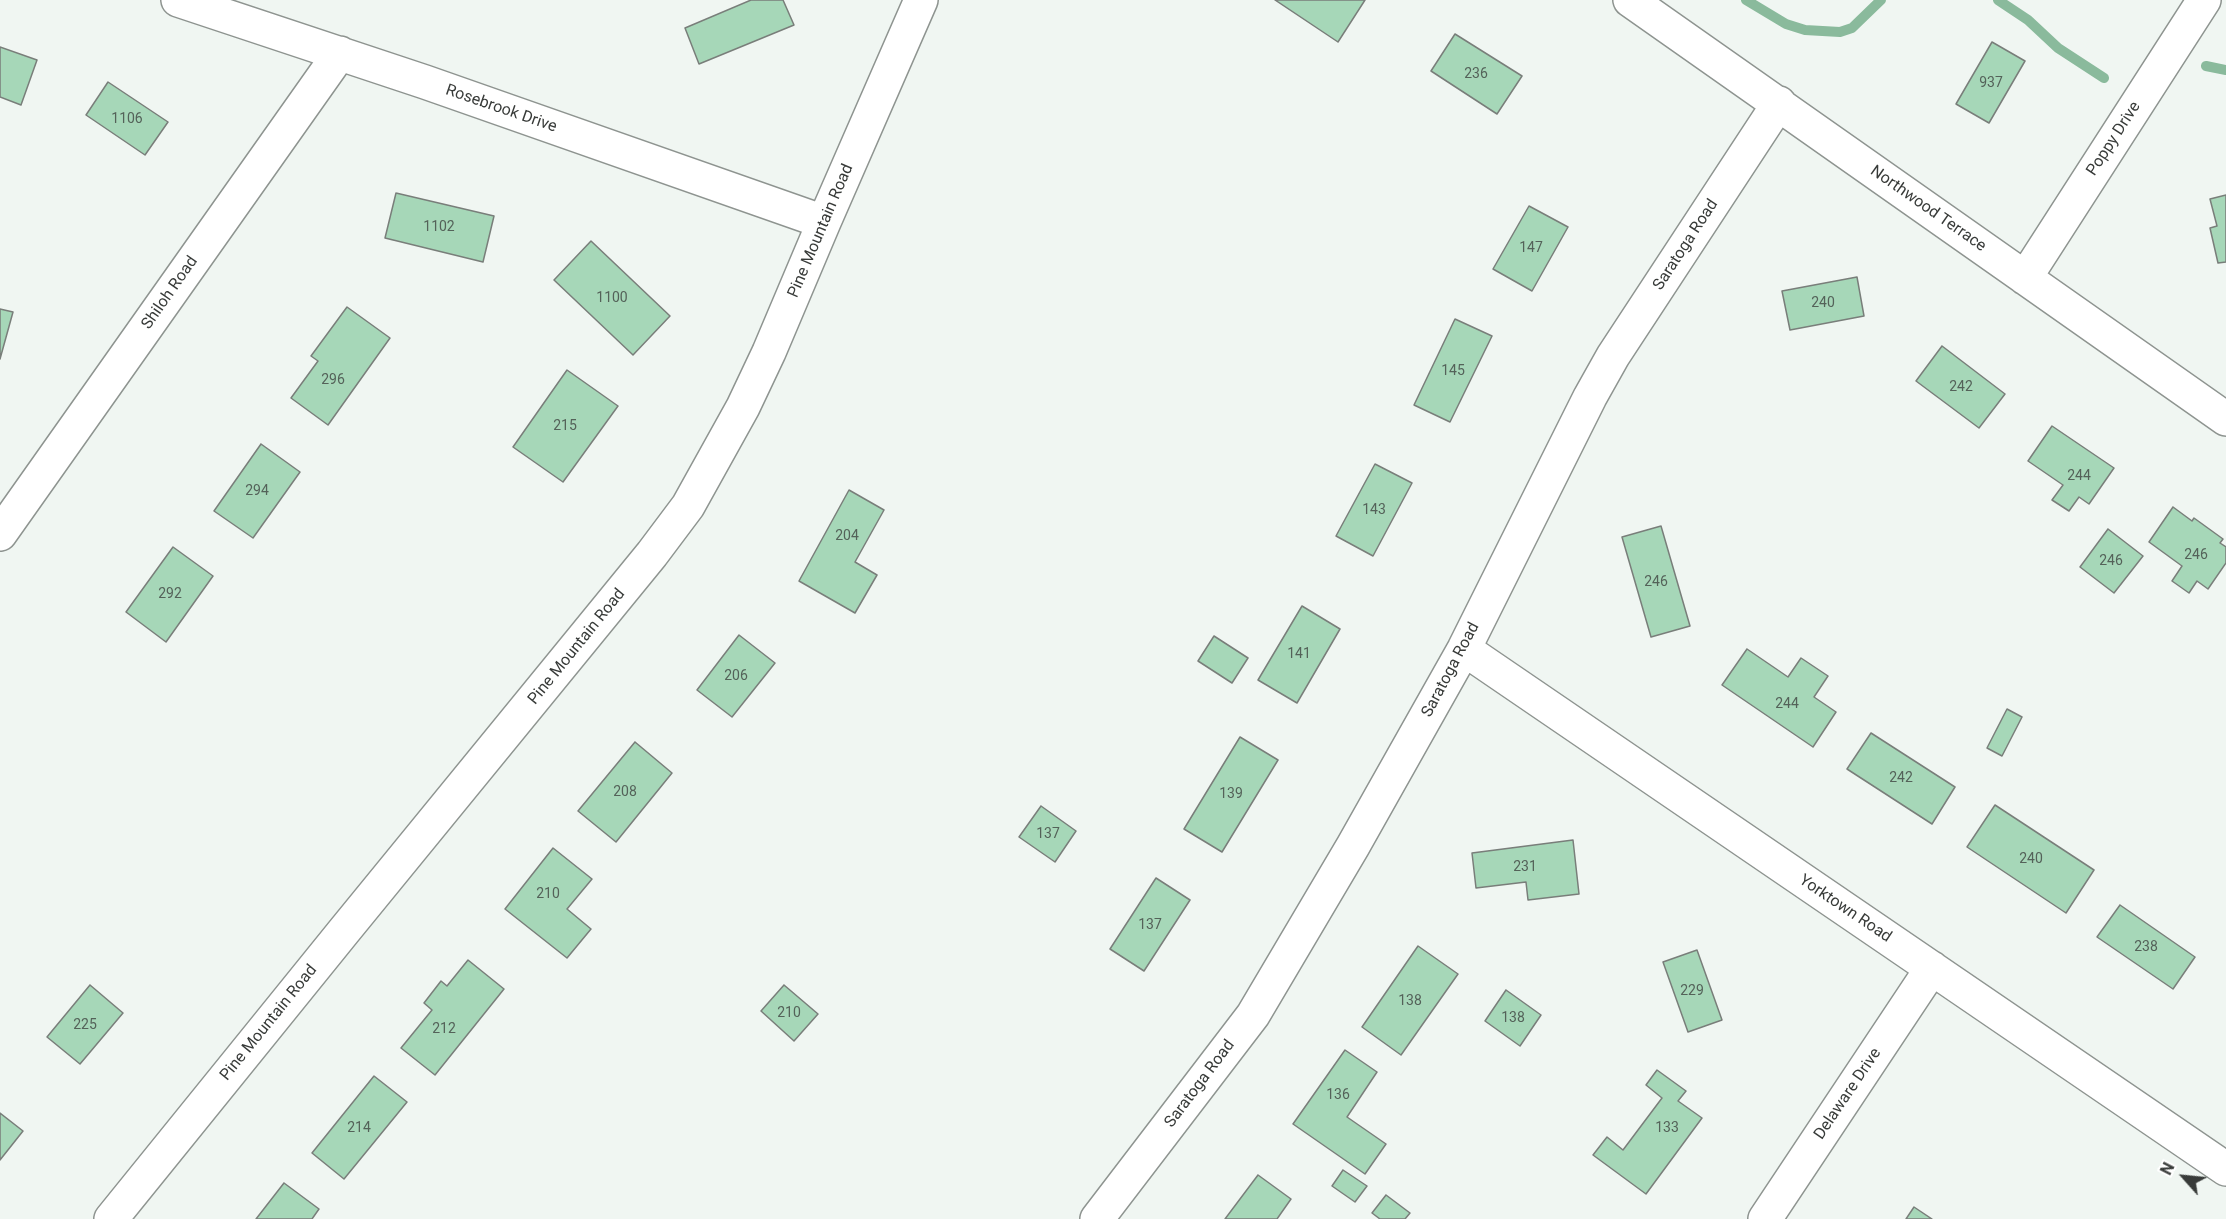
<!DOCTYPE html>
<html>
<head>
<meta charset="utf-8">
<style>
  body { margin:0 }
  #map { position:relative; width:2226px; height:1219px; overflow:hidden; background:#f0f6f2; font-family:Roboto,sans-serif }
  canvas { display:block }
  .north { position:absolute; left:2154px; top:1147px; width:60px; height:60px; -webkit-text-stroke:4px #fff; paint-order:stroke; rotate:297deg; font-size:16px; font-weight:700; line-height:24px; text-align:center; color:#383b39 }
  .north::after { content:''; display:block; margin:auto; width:21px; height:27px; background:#383b39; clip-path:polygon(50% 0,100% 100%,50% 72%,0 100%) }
</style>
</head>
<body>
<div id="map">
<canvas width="2226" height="1219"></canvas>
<div class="north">N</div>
</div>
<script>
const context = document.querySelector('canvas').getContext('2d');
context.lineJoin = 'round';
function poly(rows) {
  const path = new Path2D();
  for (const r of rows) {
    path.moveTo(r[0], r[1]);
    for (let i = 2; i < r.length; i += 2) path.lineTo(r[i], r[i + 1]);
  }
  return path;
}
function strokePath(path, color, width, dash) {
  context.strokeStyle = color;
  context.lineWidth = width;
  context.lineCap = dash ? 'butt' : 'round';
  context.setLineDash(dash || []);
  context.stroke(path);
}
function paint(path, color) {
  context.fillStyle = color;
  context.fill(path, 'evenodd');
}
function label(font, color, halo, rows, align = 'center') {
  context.font = font + ' Roboto,sans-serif';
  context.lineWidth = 4.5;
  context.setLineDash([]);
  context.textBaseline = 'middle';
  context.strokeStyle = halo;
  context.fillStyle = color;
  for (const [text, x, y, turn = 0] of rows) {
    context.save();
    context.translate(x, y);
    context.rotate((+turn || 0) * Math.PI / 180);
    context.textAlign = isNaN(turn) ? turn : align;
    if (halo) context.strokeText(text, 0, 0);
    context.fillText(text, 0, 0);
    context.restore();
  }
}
const stream = poly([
  [1746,0,1786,24,1805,30,1840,32,1852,28,1881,0],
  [1998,0,2028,20,2058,48,2104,78],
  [2206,66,2226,70]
]);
const building = poly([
  [751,0,783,0,794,25,699,64,685,28,751,0],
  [1275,0,1365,0,1338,42,1275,0],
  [1455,34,1522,76,1497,114,1431,71,1455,34],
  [1992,42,2025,61,1989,123,1956,104,1992,42],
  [0,47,37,60,21,105,0,97,0,47],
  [108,82,168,122,145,155,86,115,108,82],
  [396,193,494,216,483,262,385,238,396,193],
  [2226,195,2226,262,2218,263,2210,228,2217,226,2210,199,2226,195],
  [1529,206,1568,227,1532,291,1493,269,1529,206],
  [591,241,670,316,633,355,554,280,591,241],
  [1857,277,1864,316,1790,330,1782,291,1857,277],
  [347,307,390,338,328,425,291,398,318,361,311,356,347,307],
  [0,309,13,312,0,359,0,309],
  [1455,319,1492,336,1450,422,1414,405,1455,319],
  [1942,346,2005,394,1979,428,1916,381,1942,346],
  [567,370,618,406,563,482,513,447,567,370],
  [2052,426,2114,468,2089,504,2079,497,2069,511,2052,500,2063,485,2028,461,2052,426],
  [261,444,300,472,253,538,214,511,261,444],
  [1375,464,1412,483,1373,556,1336,536,1375,464],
  [849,490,884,510,855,562,877,575,855,613,799,581,849,490],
  [2173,507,2192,521,2194,518,2223,539,2220,543,2226,547,2226,563,2208,589,2197,581,2189,593,2172,581,2182,566,2149,542,2173,507],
  [1661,526,1690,626,1651,637,1622,537,1661,526],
  [2108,529,2143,556,2114,593,2080,567,2108,529],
  [173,547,213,576,166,642,126,612,173,547],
  [1302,606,1340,629,1297,703,1258,680,1302,606],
  [739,635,775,663,732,717,697,690,739,635],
  [1214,636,1248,658,1232,683,1198,661,1214,636],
  [1747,649,1788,677,1801,658,1828,676,1814,697,1836,712,1813,747,1722,685,1747,649],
  [2007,709,2022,717,2002,756,1987,748,2007,709],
  [1871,733,1955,787,1932,824,1847,769,1871,733],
  [1240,737,1278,760,1222,852,1184,829,1240,737],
  [635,742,672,773,616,842,578,811,635,742],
  [1995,805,2094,870,2066,913,1967,847,1995,805],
  [1041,806,1076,831,1055,862,1019,837,1041,806],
  [1573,840,1579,894,1528,900,1526,882,1476,888,1472,853,1573,840],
  [553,848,592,879,567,909,591,929,567,958,505,909,553,848],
  [1156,878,1190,900,1144,971,1110,949,1156,878],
  [2120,905,2195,957,2173,989,2097,937,2120,905],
  [1418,946,1458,974,1401,1055,1362,1027,1418,946],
  [1697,950,1722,1020,1688,1032,1663,962,1697,950],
  [468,960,504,989,435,1075,401,1048,432,1010,424,1003,441,981,447,986,468,960],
  [90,985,123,1013,80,1064,47,1037,90,985],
  [784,985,818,1014,794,1041,761,1011,784,985],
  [1506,990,1541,1015,1520,1046,1485,1021,1506,990],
  [1345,1050,1377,1072,1347,1117,1386,1144,1365,1174,1293,1124,1345,1050],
  [1657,1070,1686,1091,1678,1101,1702,1118,1646,1194,1593,1155,1607,1137,1623,1150,1662,1098,1646,1085,1657,1070],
  [374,1076,407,1102,344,1179,312,1153,374,1076],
  [0,1113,23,1131,0,1160,0,1113],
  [1343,1170,1367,1186,1355,1202,1332,1186,1343,1170],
  [1258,1175,1291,1199,1277,1219,1225,1219,1258,1175],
  [284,1183,319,1209,312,1219,256,1219,284,1183],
  [1386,1195,1410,1213,1405,1219,1380,1219,1372,1213,1386,1195],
  [1914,1207,1932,1219,1906,1219,1914,1207]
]);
const street = poly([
  [178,0,425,82,824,222],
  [1630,0,2226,419],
  [2025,278,2204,0],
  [0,534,340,53],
  [1464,649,2226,1169],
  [111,1219,344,931,652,554,688,506,743,407,769,352,824,222,921,0],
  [1097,1219,1253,1015,1353,846,1464,649,1590,397,1613,356,1779,103],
  [1765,1219,1932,968]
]);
const numberNames = [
  ["236",1476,74],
  ["937",1991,83],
  ["1106",127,119],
  ["1102",439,227],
  ["147",1531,248],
  ["1100",612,298],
  ["240",1823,303],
  ["145",1453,371],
  ["296",333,380],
  ["242",1961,387],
  ["215",565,426],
  ["244",2079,476],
  ["294",257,491],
  ["143",1374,510],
  ["204",847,536],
  ["246",2196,555],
  ["246",2111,561],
  ["246",1656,582],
  ["292",170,594],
  ["141",1299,654],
  ["206",736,676],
  ["244",1787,704],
  ["242",1901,778],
  ["208",625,792],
  ["139",1231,794],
  ["137",1048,834],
  ["240",2031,859],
  ["231",1525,867],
  ["210",548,894],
  ["137",1150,925],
  ["238",2146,947],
  ["229",1692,991],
  ["138",1410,1001],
  ["210",789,1013],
  ["138",1513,1018],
  ["225",85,1025],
  ["212",444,1029],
  ["136",1338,1095],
  ["214",359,1128],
  ["133",1667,1128]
];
const streetNames = [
  ["Rosebrook Drive",501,109,19],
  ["Poppy Drive",2114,139,-57],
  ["Northwood Terrace",1928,209,35],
  ["Pine Mountain Road",821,231,-67],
  ["Saratoga Road",1686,245,-57],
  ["Shiloh Road",170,293,-55],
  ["Pine Mountain Road",577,647,-51],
  ["Saratoga Road",1451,670,-62],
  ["Yorktown Road",1845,909,34],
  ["Pine Mountain Road",269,1023,-51],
  ["Saratoga Road",1200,1084,-53],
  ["Delaware Drive",1848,1094,-56]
];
strokePath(stream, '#8aba9c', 10);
paint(building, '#a6d7b8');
strokePath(building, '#797e7a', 1.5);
strokePath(street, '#8e9490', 36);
strokePath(street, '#fff', 33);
label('14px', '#546259', null, numberNames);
label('16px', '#383b39', '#fff', streetNames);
</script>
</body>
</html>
